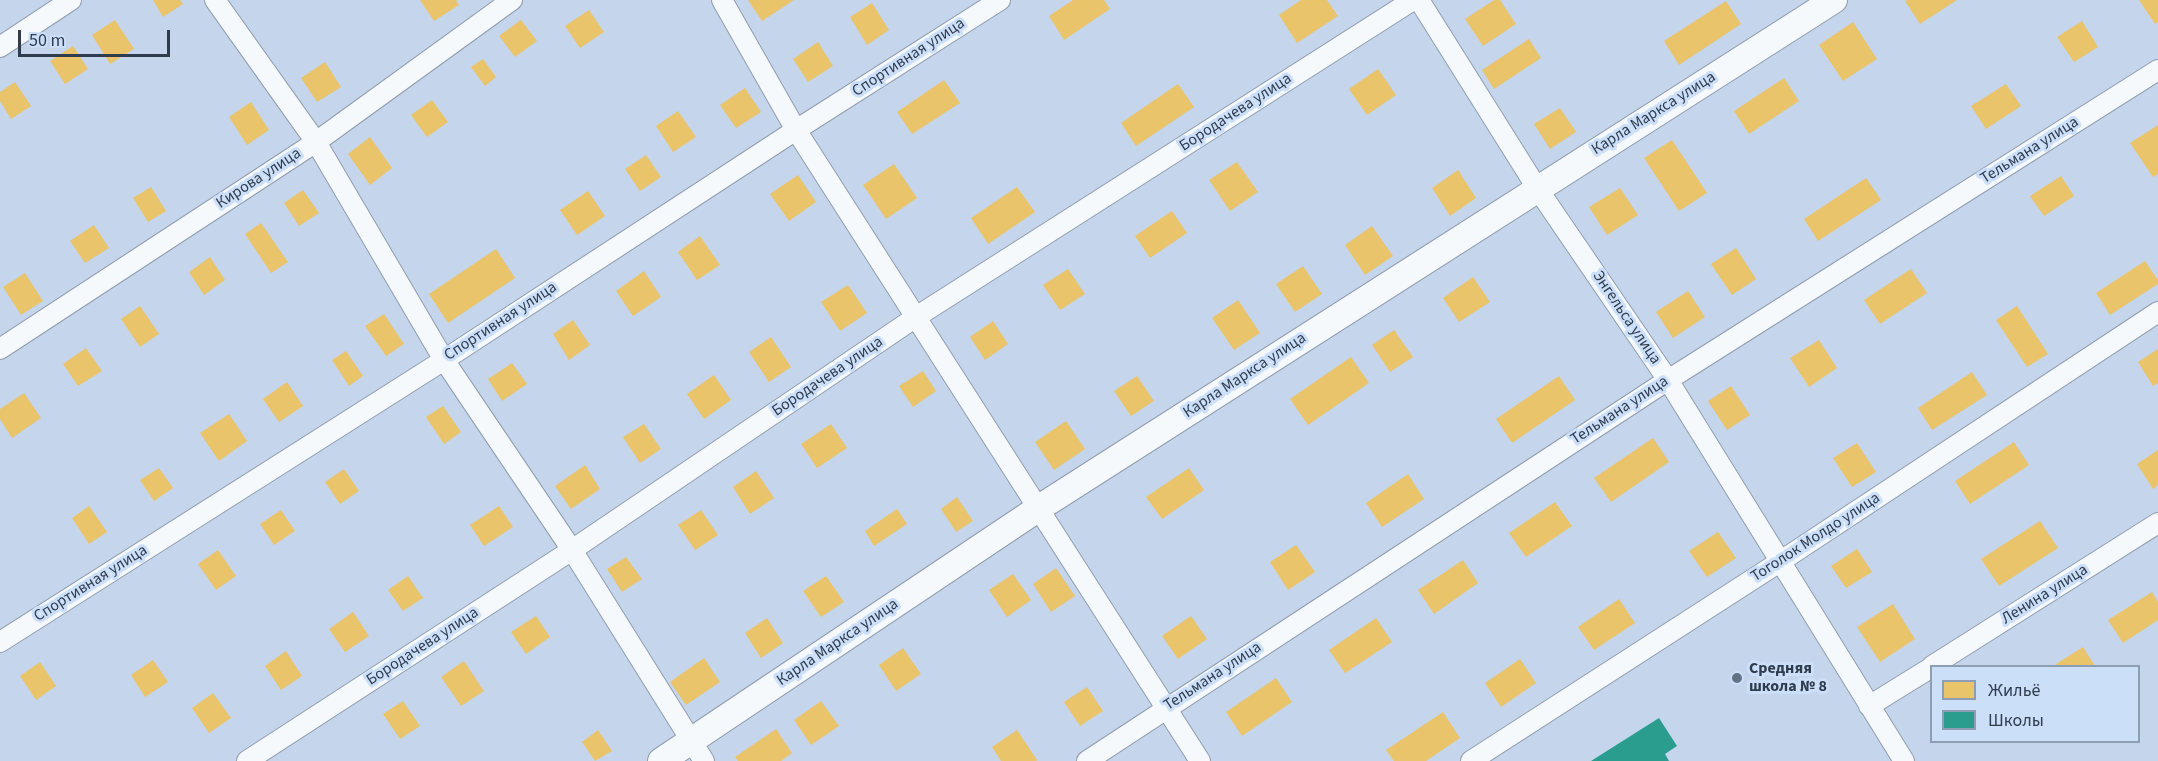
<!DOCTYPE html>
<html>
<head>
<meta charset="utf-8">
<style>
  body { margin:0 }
  #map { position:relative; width:2158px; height:761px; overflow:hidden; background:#c4d5ec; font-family:"Source Sans 3",sans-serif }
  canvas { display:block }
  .legend { position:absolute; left:1930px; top:665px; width:210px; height:78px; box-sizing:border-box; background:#ccdff9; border:2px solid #8d9eb4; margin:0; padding:8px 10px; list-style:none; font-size:18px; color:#2f3c4d }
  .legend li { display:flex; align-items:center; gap:12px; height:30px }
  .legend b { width:30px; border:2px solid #8d9eb4 }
  .scale { position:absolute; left:18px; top:30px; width:152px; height:27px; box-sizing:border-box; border:3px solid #2f3c4d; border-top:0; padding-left:8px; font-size:18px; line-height:21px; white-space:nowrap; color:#2f3c4d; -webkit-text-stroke:4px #ccdff9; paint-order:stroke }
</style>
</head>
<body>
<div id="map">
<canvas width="2158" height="761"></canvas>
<ul class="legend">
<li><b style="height:16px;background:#e9c46a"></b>Жильё</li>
<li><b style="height:16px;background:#2a9d8f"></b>Школы</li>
</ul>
<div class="scale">50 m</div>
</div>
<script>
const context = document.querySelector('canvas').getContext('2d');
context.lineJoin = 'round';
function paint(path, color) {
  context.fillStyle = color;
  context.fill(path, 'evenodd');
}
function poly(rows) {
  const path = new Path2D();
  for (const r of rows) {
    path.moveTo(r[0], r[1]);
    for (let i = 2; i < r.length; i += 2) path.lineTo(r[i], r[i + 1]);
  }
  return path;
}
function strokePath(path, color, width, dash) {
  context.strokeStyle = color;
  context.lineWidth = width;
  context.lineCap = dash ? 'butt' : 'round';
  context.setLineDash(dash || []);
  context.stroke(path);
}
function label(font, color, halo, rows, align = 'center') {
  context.font = font + ' "Source Sans 3",sans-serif';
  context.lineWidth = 6;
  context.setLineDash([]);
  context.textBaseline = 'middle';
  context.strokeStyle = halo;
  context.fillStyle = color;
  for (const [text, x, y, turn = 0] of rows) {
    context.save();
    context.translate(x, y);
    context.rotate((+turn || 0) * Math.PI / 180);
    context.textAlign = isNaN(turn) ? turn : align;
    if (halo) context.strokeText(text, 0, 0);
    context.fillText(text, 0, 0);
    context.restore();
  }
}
const homes = poly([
  [153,0,180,0,183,4,163,17],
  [420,0,456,0,459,5,434,21],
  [748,0,794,0,762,21],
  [1073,0,1104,0,1110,9,1064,40,1049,16],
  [1301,0,1327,0,1338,16,1297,43,1279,15],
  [1494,0,1500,0,1516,24,1483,46,1465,19],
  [1907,0,1957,0,1920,24,1905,1],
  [2139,0,2158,0,2158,22,2155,24],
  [1726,1,1741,24,1679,65,1664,41],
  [872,3,889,30,867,45,850,17],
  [589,10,604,32,580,48,565,26],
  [115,20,134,49,110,64,92,35],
  [521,20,537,41,515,57,499,36],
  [2082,21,2098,47,2074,62,2057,37],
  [1853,22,1877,59,1843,81,1819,45],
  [1529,39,1541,58,1494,89,1482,70],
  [818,42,833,66,808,82,793,59],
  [73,46,88,69,65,84,50,61],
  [483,59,496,77,485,86,471,67],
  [325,62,341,87,317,102,301,78],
  [1378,69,1396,95,1367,115,1349,89],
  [1784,78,1799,101,1749,134,1734,111],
  [944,80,960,103,912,134,897,112],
  [15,82,31,106,11,119,0,101,0,92],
  [1178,84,1194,107,1136,146,1121,123],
  [2006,84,2021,106,1986,129,1971,106],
  [745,88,761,112,736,128,720,105],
  [432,100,448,122,427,137,411,115],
  [251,102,269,130,247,145,229,117],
  [1560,108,1576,132,1550,149,1534,124],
  [678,111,696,137,673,152,656,126],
  [2158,125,2158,174,2153,177,2130,143],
  [370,137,392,168,370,185,348,154],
  [1672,140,1707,193,1679,211,1644,158],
  [646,155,661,177,640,191,625,169],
  [1237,162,1258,192,1230,211,1209,180],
  [894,164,917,198,886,219,863,185],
  [1458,170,1476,198,1450,216,1432,188],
  [798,175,816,202,789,221,770,194],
  [2061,176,2074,196,2044,216,2030,196],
  [1866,178,1881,200,1818,241,1804,219],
  [151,187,166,211,148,222,133,198],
  [1017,187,1035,212,988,244,971,218],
  [1620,188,1638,215,1607,235,1589,207],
  [303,190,319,213,299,226,284,203],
  [588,191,605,216,577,235,560,210],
  [1172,211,1187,233,1150,258,1135,236],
  [261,223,288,262,271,273,245,234],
  [94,225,109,248,85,263,70,241],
  [1372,226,1393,256,1365,275,1345,245],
  [700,236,720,265,697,280,678,252],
  [1736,248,1756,279,1732,295,1711,264],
  [496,249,515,278,448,323,429,294],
  [210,257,225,280,204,295,189,272],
  [2145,261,2158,280,2158,284,2110,315,2096,293],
  [1303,266,1322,294,1295,312,1276,284],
  [1068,269,1085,294,1060,310,1043,285],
  [1911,269,1927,293,1880,324,1864,300],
  [644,271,661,297,633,316,616,291],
  [25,273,43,301,21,315,3,287],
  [1473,277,1490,302,1459,322,1443,298],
  [848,285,867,313,840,331,821,302],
  [1688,291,1705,317,1673,338,1656,312],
  [1238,300,1260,333,1234,350,1212,318],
  [140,306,159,334,140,347,121,319],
  [2017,306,2048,354,2027,367,1996,320],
  [384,314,404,344,386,356,365,326],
  [573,320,590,345,569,360,553,334],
  [993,321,1008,344,985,360,970,337],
  [1394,330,1413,357,1390,372,1372,345],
  [771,337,791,367,769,382,749,352],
  [1819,340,1837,368,1809,387,1790,358],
  [86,348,102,371,78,386,63,364],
  [2158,349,2158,383,2153,386,2138,362],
  [346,351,363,376,349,386,332,360],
  [1351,357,1369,383,1308,425,1290,399],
  [512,363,527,384,502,401,488,379],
  [923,371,936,391,913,407,899,386],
  [1972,372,1987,395,1932,430,1918,408],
  [714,375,731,400,704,419,687,394],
  [1137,376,1154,401,1131,416,1114,391],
  [1559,376,1575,400,1512,443,1496,419],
  [287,382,303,406,279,422,263,399],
  [1731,386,1750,415,1727,430,1708,401],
  [24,393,41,418,12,438,0,419,0,409],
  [443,406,461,432,444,444,426,417],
  [229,414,247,441,219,461,200,433],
  [1066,421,1085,449,1054,470,1035,442],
  [644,424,661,449,640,463,623,437],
  [831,424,847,448,817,468,801,444],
  [1653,438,1669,462,1611,502,1594,478],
  [2014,442,2029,465,1970,504,1955,481],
  [1857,443,1876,472,1852,487,1833,458],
  [2158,450,2158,485,2153,489,2137,464],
  [585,465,600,489,571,509,555,486],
  [159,468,173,488,154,501,140,480],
  [1189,468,1204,490,1162,519,1146,497],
  [344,469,359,491,340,504,325,482],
  [756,471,774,498,750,514,733,487],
  [1408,474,1424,499,1382,527,1366,503],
  [957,497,973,521,956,532,941,509],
  [1555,502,1572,526,1526,557,1509,533],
  [89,506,107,532,89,544,72,518],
  [499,506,513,527,484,546,470,525],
  [897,509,907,524,874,546,865,531],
  [281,510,295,531,274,545,260,524],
  [701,510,718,535,695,550,678,525],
  [2040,521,2058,548,1999,586,1981,559],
  [1718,532,1736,558,1707,577,1689,551],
  [1296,545,1315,572,1288,590,1270,562],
  [1857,549,1872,572,1846,588,1831,566],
  [218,550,236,576,216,590,198,564],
  [626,557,642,579,622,592,607,569],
  [1463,560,1478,583,1434,614,1418,590],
  [1056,568,1075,596,1051,612,1033,584],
  [1013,574,1031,600,1007,617,989,590],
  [408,576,423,598,403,611,388,590],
  [826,576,844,602,821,617,803,591],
  [2152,592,2158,602,2158,620,2123,643,2108,620],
  [1619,599,1635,623,1594,650,1578,627],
  [1893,604,1915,639,1880,662,1857,627],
  [353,612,369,636,345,652,329,629],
  [536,616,550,637,526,654,511,632],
  [1191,616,1207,639,1178,659,1162,636],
  [767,618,783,643,761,658,745,633],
  [1376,618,1392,642,1345,673,1329,650],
  [2083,647,2095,666,2058,666,2056,664],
  [903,648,921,674,896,691,879,665],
  [286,651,302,676,281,690,265,666],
  [704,658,720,682,686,705,670,682],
  [1520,659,1536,683,1501,707,1485,683],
  [153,660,168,682,145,697,131,675],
  [464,661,484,691,461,706,441,677],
  [40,662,56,686,36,700,20,676],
  [1276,678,1292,702,1242,736,1226,712],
  [1087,687,1103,711,1080,726,1064,702],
  [213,693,231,718,209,733,192,708],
  [403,701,420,726,400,739,383,714],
  [821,701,839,726,811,745,794,720],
  [1443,712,1460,738,1426,761,1394,761,1386,750],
  [776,729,792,753,781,761,738,761,735,757],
  [598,730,612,751,595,761,582,742],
  [1017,730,1037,760,1036,761,1001,761,992,747]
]);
const schools = poly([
  [1659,718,1677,746,1665,754,1669,761,1591,761]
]);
const minor = poly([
  [215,0,316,142,444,360,572,550,704,761],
  [722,0,796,130,1200,761],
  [1419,0,1537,188,1668,380,1904,761],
  [0,47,71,0],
  [0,349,316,142,512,0],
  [0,642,444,360,796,130,1000,0],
  [1932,666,2158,523],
  [1869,706,1932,667],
  [247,761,572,550,916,317,1413,0],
  [1087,761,1668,380,2158,70],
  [1471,761,1781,561,2158,312]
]);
const tertiary = poly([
  [661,761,1039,508,1834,0]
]);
const markers = [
  [1737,678,6,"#637285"]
];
const streetNames = [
  ["Спортивная улица",909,58,-33],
  ["Бородачева улица",1236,113,-33],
  ["Карла Маркса улица",1654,114,-32],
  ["Тельмана улица",2030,151,-32],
  ["Кирова улица",259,179,-33],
  ["Энгельса улица",1626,318,56],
  ["Спортивная улица",501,322,-33],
  ["Карла Маркса улица",1245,376,-33],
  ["Бородачева улица",828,377,-34],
  ["Тельмана улица",1620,411,-33],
  ["Тоголок Молдо улица",1816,538,-33],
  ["Спортивная улица",91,584,-32],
  ["Ленина улица",2045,595,-32],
  ["Карла Маркса улица",838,643,-34],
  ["Бородачева улица",423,647,-33],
  ["Тельмана улица",1213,677,-33]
];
const poiNames = [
  ["Средняя",1749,669],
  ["школа № 8",1749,687]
];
paint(homes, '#e9c46a');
paint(schools, '#2a9d8f');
strokePath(minor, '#909dae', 22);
strokePath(tertiary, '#909dae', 28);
strokePath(minor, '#f6f9fc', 20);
strokePath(tertiary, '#f6f9fc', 26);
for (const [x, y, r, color] of markers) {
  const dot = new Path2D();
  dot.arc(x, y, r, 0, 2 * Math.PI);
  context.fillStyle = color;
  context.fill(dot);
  strokePath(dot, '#ccdff9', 2);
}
label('16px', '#2f3c4d', '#ccdff9', streetNames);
label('bold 16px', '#2f3c4d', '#ccdff9', poiNames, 'left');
</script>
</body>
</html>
